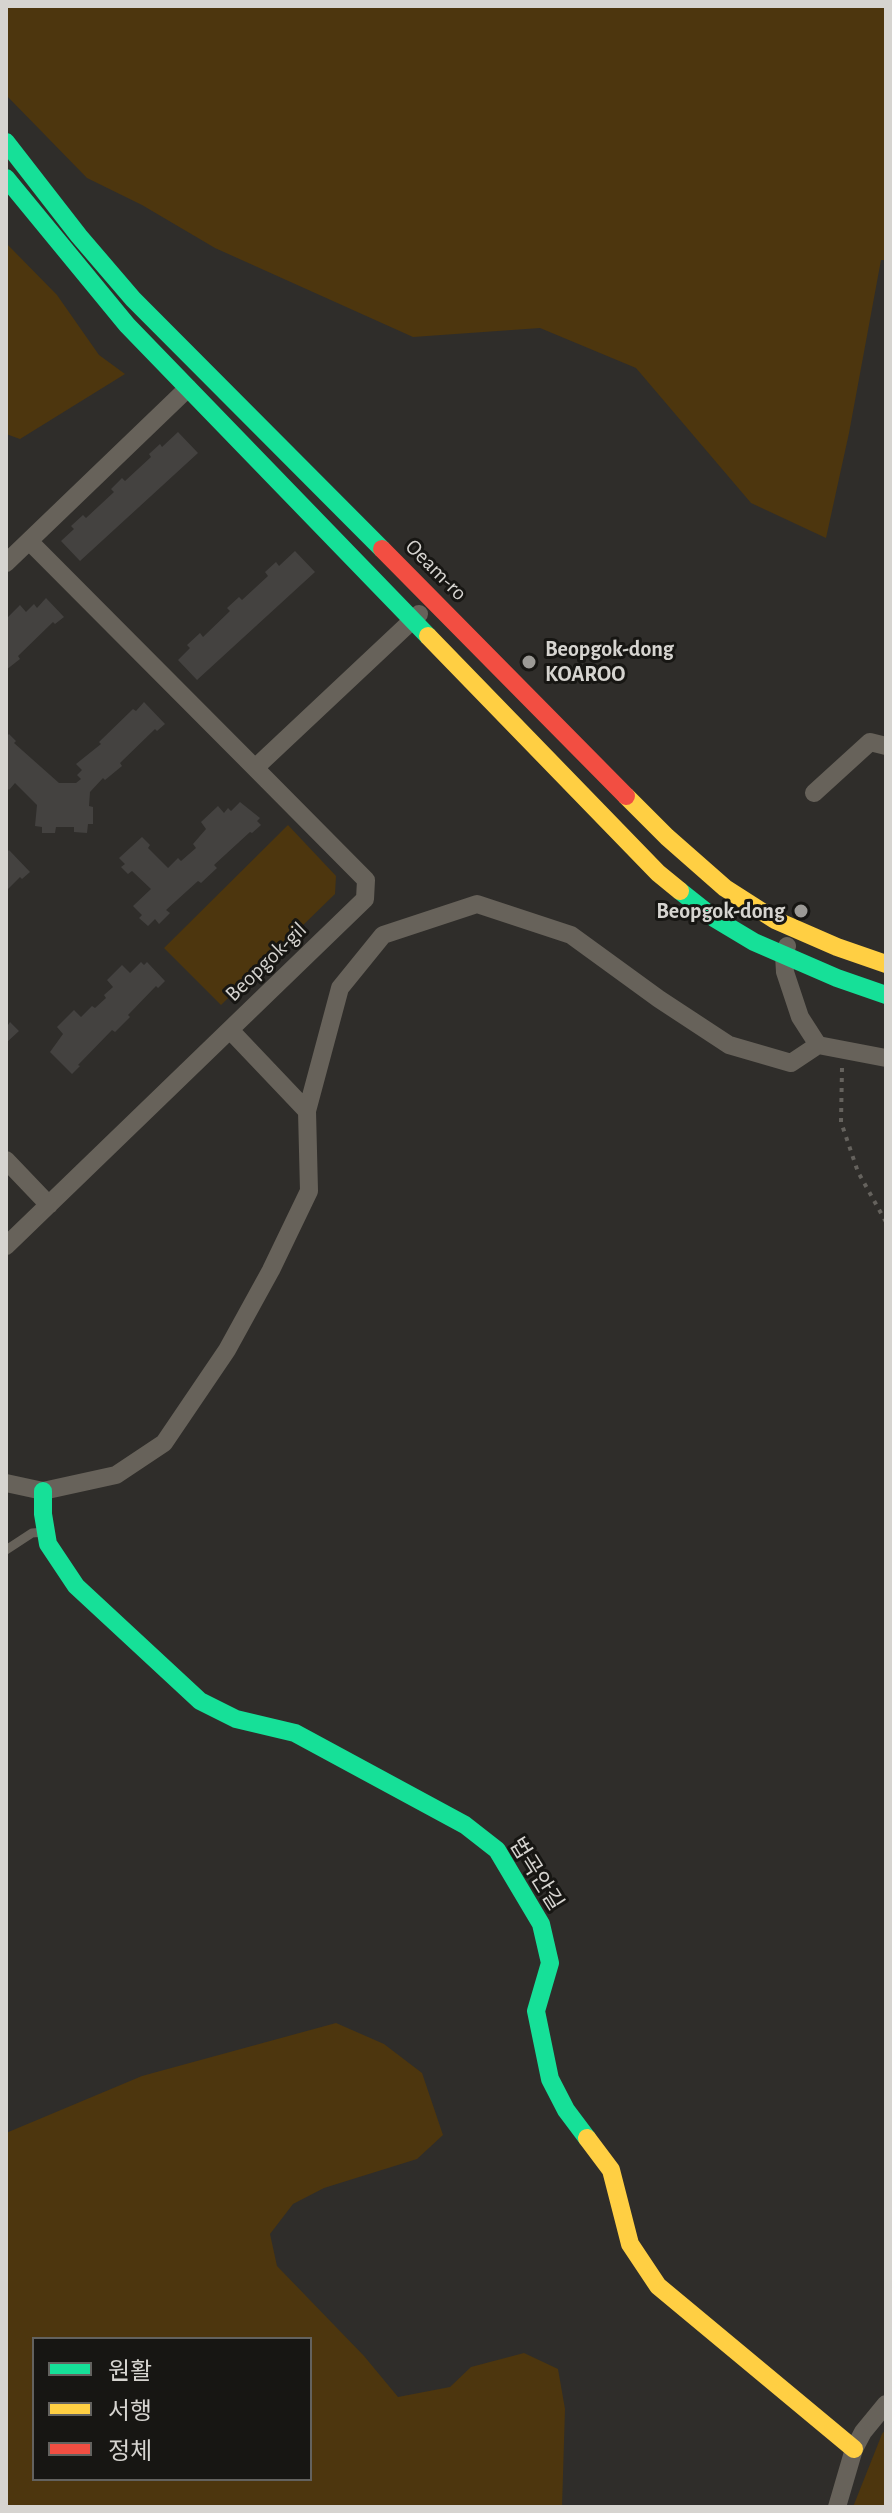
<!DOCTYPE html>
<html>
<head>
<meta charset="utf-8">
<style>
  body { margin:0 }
  #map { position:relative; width:892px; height:2513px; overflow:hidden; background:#2f2d2a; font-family:"Alegreya Sans","Noto Sans KR",sans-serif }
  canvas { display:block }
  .frame { position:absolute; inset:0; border:8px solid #d6d4d0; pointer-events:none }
  .legend { position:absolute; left:32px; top:2337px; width:280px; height:144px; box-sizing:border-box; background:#171613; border:2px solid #63625f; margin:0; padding:10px 14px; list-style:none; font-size:24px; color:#d6d4d0 }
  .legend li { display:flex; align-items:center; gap:16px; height:40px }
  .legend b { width:40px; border:2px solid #63625f }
</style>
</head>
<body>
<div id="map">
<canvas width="892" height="2513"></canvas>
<div class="frame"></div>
<ul class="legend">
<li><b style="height:10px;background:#16e098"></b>원활</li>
<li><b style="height:10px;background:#ffcf43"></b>서행</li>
<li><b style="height:10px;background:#f24e42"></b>정체</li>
</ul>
</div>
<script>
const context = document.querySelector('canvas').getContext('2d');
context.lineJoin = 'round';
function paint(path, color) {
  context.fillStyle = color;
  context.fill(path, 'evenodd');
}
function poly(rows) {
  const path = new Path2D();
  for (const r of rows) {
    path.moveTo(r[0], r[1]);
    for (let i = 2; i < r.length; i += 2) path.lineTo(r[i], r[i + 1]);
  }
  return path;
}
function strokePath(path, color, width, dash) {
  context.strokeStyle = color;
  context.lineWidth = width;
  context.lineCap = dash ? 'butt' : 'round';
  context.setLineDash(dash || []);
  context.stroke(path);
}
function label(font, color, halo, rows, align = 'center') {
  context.font = font + ' "Alegreya Sans","Noto Sans KR",sans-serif';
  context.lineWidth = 6;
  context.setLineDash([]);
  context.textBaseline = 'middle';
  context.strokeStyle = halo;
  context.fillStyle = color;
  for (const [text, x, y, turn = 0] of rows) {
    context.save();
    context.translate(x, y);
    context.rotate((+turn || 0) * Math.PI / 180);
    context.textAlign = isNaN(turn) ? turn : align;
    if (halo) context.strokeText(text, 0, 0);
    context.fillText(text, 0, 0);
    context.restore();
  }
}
const green = poly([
  [6,6,886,6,886,260,881,260,849,433,826,538,751,503,636,368,540,328,413,337,215,248,142,205,87,178,6,95],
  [6,243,57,295,99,355,125,374,20,439,6,434],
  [288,825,336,876,335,894,221,1005,164,948],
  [336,2023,384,2044,422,2073,443,2135,417,2159,324,2188,293,2204,270,2234,277,2266,364,2356,398,2397,450,2387,471,2367,524,2353,558,2369,565,2409,562,2507,6,2507,6,2133,142,2076],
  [310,2339,310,2479,34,2479,34,2339],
  [886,2429,886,2507,853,2507,882,2434]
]);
const building = poly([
  [178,432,198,453,80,561,61,541,74,529,71,526,83,515,86,518,114,492,111,489,122,478,125,481,151,457,149,454,160,444,162,447],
  [295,551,315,572,197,680,178,660,190,648,187,645,200,633,203,637,230,611,227,608,239,597,242,600,268,576,265,572,276,562,279,566],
  [46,598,64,617,55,624,53,622,18,656,20,659,6,670,6,631,8,628,6,619,20,605,26,612,34,604,37,608],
  [144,702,165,724,157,731,155,729,120,763,122,766,105,780,103,778,90,792,89,806,93,807,93,824,88,824,87,833,74,832,74,827,56,827,55,833,42,833,42,827,35,826,37,805,15,783,9,790,6,787,6,737,9,734,16,741,14,743,59,783,76,783,81,779,77,775,82,770,76,764,101,744,99,742,133,709,136,711],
  [240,802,260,818,257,821,261,825,252,833,250,832,214,865,217,868,201,883,198,881,166,910,170,913,159,924,155,919,148,926,139,918,142,915,133,906,151,889,132,871,128,874,121,867,125,864,119,858,142,837,150,845,148,848,168,868,178,858,181,861,196,848,193,844,206,829,201,822,218,806,224,813,228,808,231,811],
  [9,850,30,872,22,879,20,877,6,891,6,853],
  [141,962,144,965,147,962,165,981,158,988,156,986,128,1015,130,1017,115,1032,112,1030,78,1065,80,1066,72,1074,50,1052,63,1034,57,1027,74,1010,81,1017,92,1006,95,1008,106,998,104,995,113,987,107,980,122,965,130,973],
  [10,1022,19,1031,6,1043,6,1023,8,1025]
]);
const path = poly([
  [842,1068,841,1122,858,1172,886,1222]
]);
const lane = poly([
  [6,1550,32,1533,46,1532]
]);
const street = poly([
  [29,541,255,768],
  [6,563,188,388],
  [814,793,870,742,886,746],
  [787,946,784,955,785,972,800,1017,818,1045],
  [307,1111,340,988,383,935,477,904,571,935,659,999,729,1045,791,1063,818,1045,886,1058],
  [6,1160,49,1205],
  [6,1246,365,899,366,880,255,768,419,614],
  [6,1483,43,1491,116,1475,164,1443,227,1350,271,1270,309,1191,307,1111,230,1030],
  [837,2507,854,2449,863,2432,886,2404]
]);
const fast = poly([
  [6,142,79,236,133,299,382,549],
  [6,178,127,325,428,636],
  [680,891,714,918,754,942,837,978,886,995],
  [43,1491,43,1514,48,1544,76,1586,200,1701,236,1719,295,1733,465,1825,497,1850,541,1924,550,1963,536,2011,550,2079,566,2110,587,2138]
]);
const slow = poly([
  [428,636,658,873,680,891],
  [626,796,667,837,725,888,775,920,837,947,886,964],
  [587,2138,611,2170,630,2244,658,2286,854,2449]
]);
const jam = poly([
  [382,549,626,796]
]);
const markers = [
  [529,662,8,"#9c9a96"],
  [801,911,8,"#9c9a96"]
];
const streetNames = [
  ["Oeam-ro",436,570,45],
  ["Beopgok-gil",266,962,-44],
  ["법곡안길",536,1874,58]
];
const poiNames = [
  ["Beopgok-dong",545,649],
  ["KOAROO",545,674],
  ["Beopgok-dong",785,911,"right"]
];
paint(green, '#4d360e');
paint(building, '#444240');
strokePath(path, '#65625d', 4, [4, 6]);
strokePath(lane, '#67625a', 9);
strokePath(street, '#67625a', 18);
strokePath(fast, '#16e098', 18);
strokePath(slow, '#ffcf43', 18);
strokePath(jam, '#f24e42', 18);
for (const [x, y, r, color] of markers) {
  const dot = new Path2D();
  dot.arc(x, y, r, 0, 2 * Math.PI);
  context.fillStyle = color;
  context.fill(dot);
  strokePath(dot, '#171613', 3);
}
label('22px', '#d6d4d0', '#171613', streetNames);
label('bold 22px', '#d6d4d0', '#171613', poiNames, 'left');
</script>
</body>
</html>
